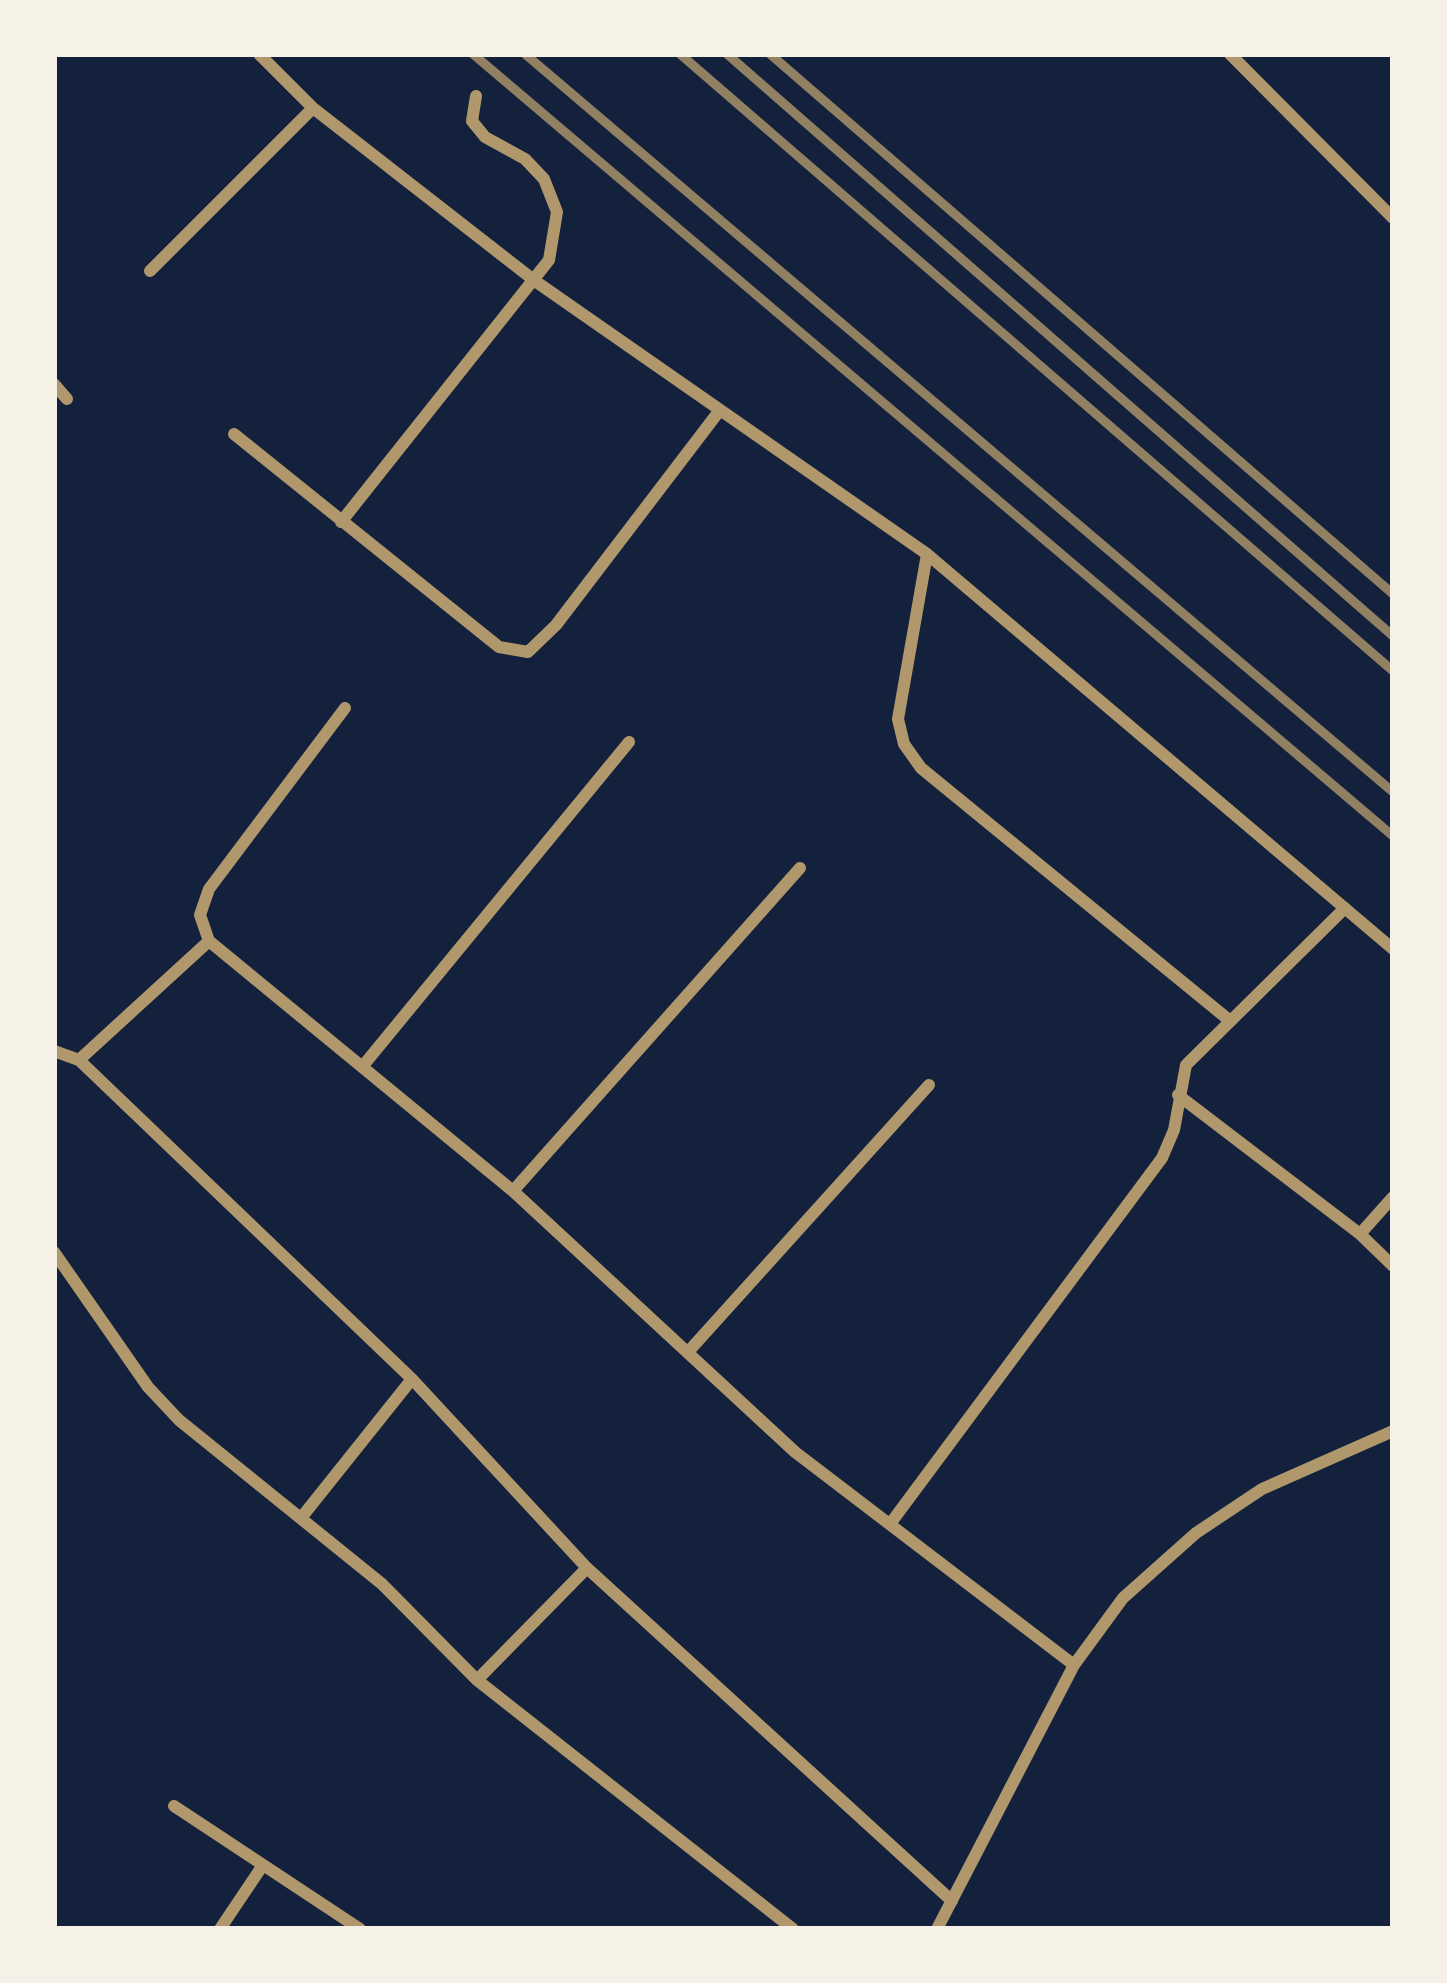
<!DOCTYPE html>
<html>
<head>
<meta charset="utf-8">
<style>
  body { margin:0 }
  #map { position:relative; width:1447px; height:1983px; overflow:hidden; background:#14213d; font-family:"Nunito Sans",sans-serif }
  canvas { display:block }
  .frame { position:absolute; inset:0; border:57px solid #f6f1e7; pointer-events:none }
</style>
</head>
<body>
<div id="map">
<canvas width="1447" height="1983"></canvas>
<div class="frame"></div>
</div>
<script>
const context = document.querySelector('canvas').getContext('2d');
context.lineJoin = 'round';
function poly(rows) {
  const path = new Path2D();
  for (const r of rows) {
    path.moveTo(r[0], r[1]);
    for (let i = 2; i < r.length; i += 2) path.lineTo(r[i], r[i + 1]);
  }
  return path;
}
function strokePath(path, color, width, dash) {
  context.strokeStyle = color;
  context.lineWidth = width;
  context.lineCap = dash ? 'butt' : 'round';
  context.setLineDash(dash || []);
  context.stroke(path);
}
const minor = poly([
  [259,54,313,108,535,281,927,554,1393,949],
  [1230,54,1393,218],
  [150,271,313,108],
  [54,384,67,399],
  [234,434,499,647,528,652,556,625,720,410],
  [341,522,549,260,557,212,544,179,525,159,485,137,472,121,476,96],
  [927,554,898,719,904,744,921,768,1229,1020],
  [345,708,209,889,200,915,209,941,513,1191,795,1452,1074,1665],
  [54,1051,79,1060,412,1379,301,1518],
  [79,1060,209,941],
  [362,1067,629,742],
  [1178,1095,1360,1234],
  [513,1191,800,868],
  [1393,1197,1360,1234,1393,1266],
  [54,1252,148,1387,179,1420,382,1584,477,1680,793,1929],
  [688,1352,929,1085],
  [412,1379,587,1568,477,1680],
  [890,1524,1162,1158,1174,1130,1186,1065,1345,908],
  [587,1568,952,1901],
  [174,1806,360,1929],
  [220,1929,263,1865],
  [937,1929,1074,1665,1123,1598,1196,1533,1262,1489,1393,1431]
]);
const rail = poly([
  [473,54,1393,836],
  [525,54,1393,792],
  [680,54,1393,671],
  [727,54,1393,636],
  [770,54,1393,594]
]);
strokePath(minor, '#b1986c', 12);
strokePath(rail, '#918062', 9);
</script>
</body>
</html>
